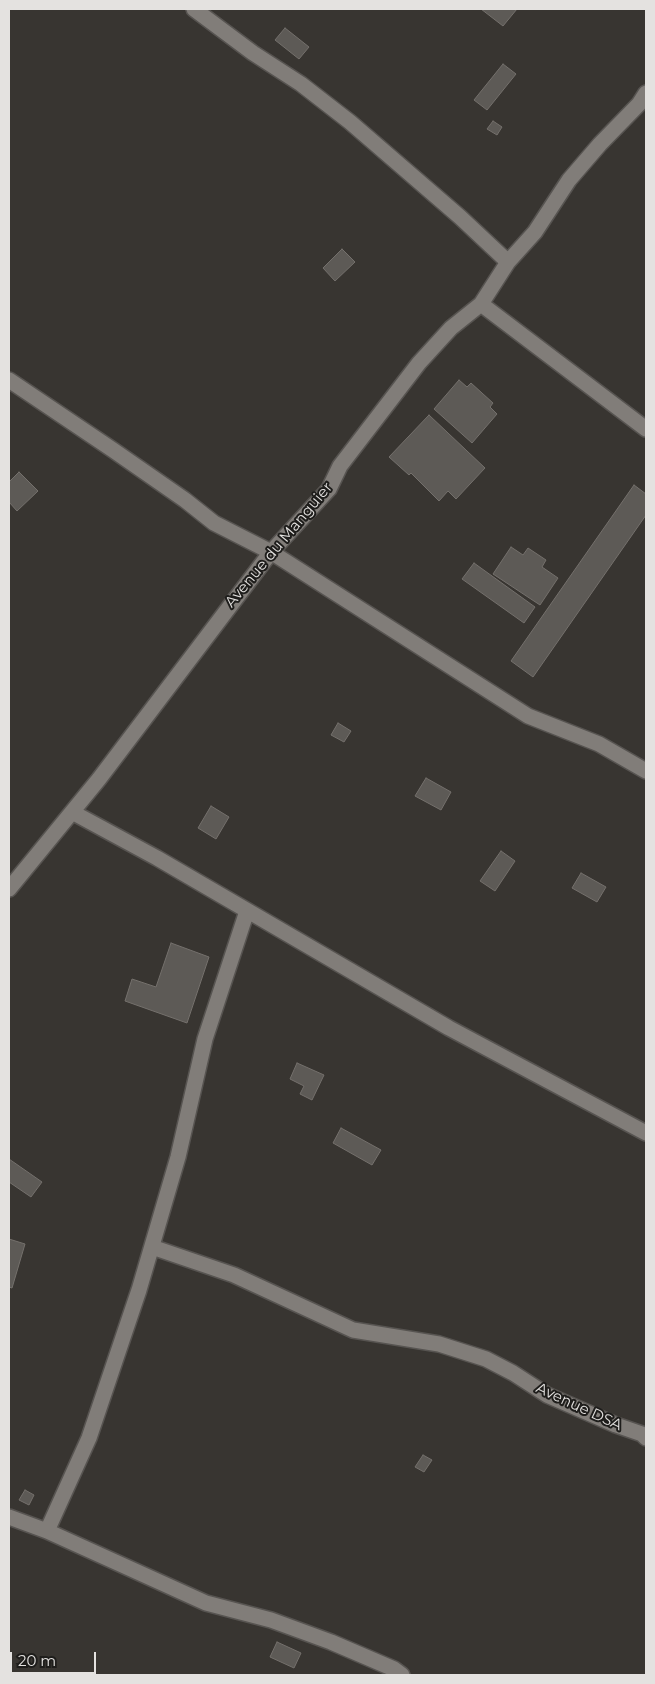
<!DOCTYPE html>
<html>
<head>
<meta charset="utf-8">
<style>
  body { margin:0 }
  #map { position:relative; width:655px; height:1684px; overflow:hidden; background:#383531; font-family:Montserrat,sans-serif }
  canvas { display:block }
  .frame { position:absolute; inset:0; border:10px solid #e4e2e0; pointer-events:none }
  .scale { position:absolute; left:10px; top:1652px; width:86px; height:22px; box-sizing:border-box; border:2px solid #e4e2e0; border-top:0; padding-left:6px; font-size:15px; line-height:18px; white-space:nowrap; color:#e4e2e0; -webkit-text-stroke:4px #1e1d1b; paint-order:stroke }
</style>
</head>
<body>
<div id="map">
<canvas width="655" height="1684"></canvas>
<div class="frame"></div>
<div class="scale">20 m</div>
</div>
<script>
const context = document.querySelector('canvas').getContext('2d');
context.lineJoin = 'round';
function paint(path, color) {
  context.fillStyle = color;
  context.fill(path, 'evenodd');
}
function poly(rows) {
  const path = new Path2D();
  for (const r of rows) {
    path.moveTo(r[0], r[1]);
    for (let i = 2; i < r.length; i += 2) path.lineTo(r[i], r[i + 1]);
  }
  return path;
}
function strokePath(path, color, width, dash) {
  context.strokeStyle = color;
  context.lineWidth = width;
  context.lineCap = dash ? 'butt' : 'round';
  context.setLineDash(dash || []);
  context.stroke(path);
}
function label(font, color, halo, rows, align = 'center') {
  context.font = font + ' Montserrat,sans-serif';
  context.lineWidth = 4;
  context.setLineDash([]);
  context.textBaseline = 'middle';
  context.strokeStyle = halo;
  context.fillStyle = color;
  for (const [text, x, y, turn = 0] of rows) {
    context.save();
    context.translate(x, y);
    context.rotate((+turn || 0) * Math.PI / 180);
    context.textAlign = isNaN(turn) ? turn : align;
    if (halo) context.strokeText(text, 0, 0);
    context.fillText(text, 0, 0);
    context.restore();
  }
}
const building = poly([
  [481,9,517,9,503,26,481,9],
  [285,28,309,47,299,59,275,40,285,28],
  [503,64,516,74,487,110,474,100,503,64],
  [493,121,502,127,497,135,487,129,493,121],
  [342,249,355,262,335,281,323,268,342,249],
  [459,380,467,387,471,383,493,403,490,407,497,414,472,443,434,409,459,380],
  [429,415,485,468,456,499,448,491,439,501,411,473,409,475,389,457,429,415],
  [19,472,38,491,17,511,9,502,9,482,19,472],
  [634,485,646,494,646,515,533,677,511,661,634,485],
  [511,547,523,555,528,548,546,560,542,567,558,578,540,605,493,574,511,547],
  [474,563,535,607,524,623,462,579,474,563],
  [338,723,351,731,344,742,331,735,338,723],
  [426,778,451,792,441,810,415,796,426,778],
  [211,806,229,817,216,839,198,828,211,806],
  [501,851,515,861,495,891,480,881,501,851],
  [581,873,606,887,597,902,572,888,581,873],
  [171,943,209,957,187,1023,125,1001,132,979,156,987,171,943],
  [297,1063,324,1075,312,1100,300,1094,304,1086,290,1079,297,1063],
  [341,1128,381,1150,372,1165,333,1143,341,1128],
  [9,1159,42,1182,31,1197,9,1182,9,1159],
  [9,1239,25,1244,12,1288,9,1287,9,1239],
  [423,1455,432,1460,424,1472,415,1467,423,1455],
  [25,1490,34,1495,29,1505,19,1500,25,1490],
  [277,1642,301,1653,294,1668,270,1657,277,1642]
]);
const minor = poly([
  [194,9,253,53,301,84,350,122,460,217,508,262],
  [481,304,646,429],
  [9,380,113,450,185,500,214,523,271,552,528,716,599,744,646,771],
  [72,812,157,858,449,1028,646,1133],
  [9,889,99,779,271,552,329,489,340,466,419,363,451,328,481,304,508,262,535,232,569,180,600,144,639,104,646,93],
  [152,1247,234,1275,353,1330,439,1344,486,1359,513,1373,547,1395,616,1425,642,1434,646,1438],
  [9,1517,47,1531,206,1603,271,1620,331,1642,394,1669,402,1675],
  [47,1531,89,1438,139,1290,178,1157,205,1039,247,911]
]);
const streetNames = [
  ["Avenue du Manguier",279,545,-50],
  ["Avenue DSA",579,1407,25]
];
paint(building, '#5d5a56');
strokePath(building, '#74706c', 1);
strokePath(minor, '#575451', 18);
strokePath(minor, '#817d79', 15);
label('15px', '#e4e2e0', '#1e1d1b', streetNames);
</script>
</body>
</html>
